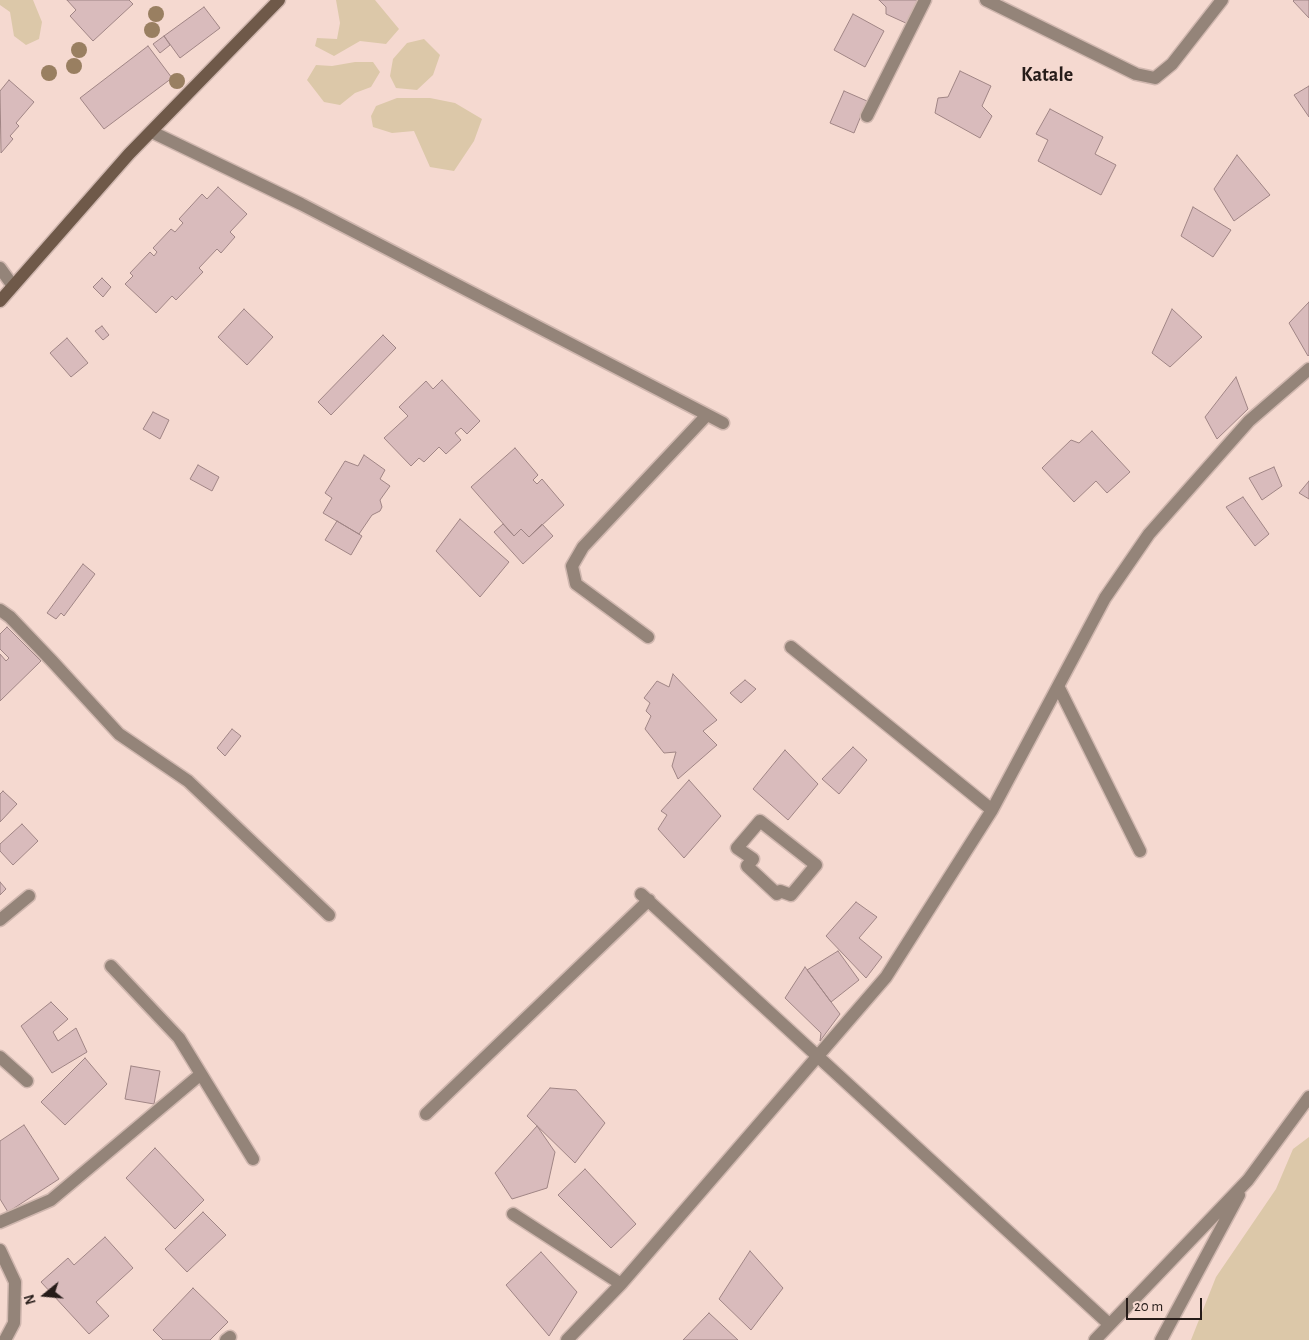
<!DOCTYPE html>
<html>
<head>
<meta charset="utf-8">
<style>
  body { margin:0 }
  #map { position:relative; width:1309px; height:1340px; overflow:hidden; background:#f5d9d0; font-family:"Alegreya Sans",sans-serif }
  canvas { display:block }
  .north { position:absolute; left:20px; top:1270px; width:50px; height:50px; -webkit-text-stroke:4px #f5d9d0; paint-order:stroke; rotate:253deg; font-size:14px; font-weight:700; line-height:20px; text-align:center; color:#261c19 }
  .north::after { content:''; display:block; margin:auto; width:18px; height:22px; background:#261c19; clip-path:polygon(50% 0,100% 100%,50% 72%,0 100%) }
  .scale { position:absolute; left:1126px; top:1298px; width:76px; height:22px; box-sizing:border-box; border:2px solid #261c19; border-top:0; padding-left:6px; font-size:15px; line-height:18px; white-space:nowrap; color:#261c19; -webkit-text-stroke:4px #f5d9d0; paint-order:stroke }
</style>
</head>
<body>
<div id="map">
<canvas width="1309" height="1340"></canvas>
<div class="north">N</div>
<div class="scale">20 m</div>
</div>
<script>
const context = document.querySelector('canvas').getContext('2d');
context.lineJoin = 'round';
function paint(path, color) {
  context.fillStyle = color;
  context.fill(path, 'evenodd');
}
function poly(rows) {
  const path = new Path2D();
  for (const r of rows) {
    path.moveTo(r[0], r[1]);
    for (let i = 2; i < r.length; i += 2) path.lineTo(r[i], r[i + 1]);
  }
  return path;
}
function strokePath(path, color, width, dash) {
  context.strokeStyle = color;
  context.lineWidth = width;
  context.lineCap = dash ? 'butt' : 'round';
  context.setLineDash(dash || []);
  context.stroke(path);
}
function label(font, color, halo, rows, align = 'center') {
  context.font = font + ' "Alegreya Sans",sans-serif';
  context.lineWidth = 4.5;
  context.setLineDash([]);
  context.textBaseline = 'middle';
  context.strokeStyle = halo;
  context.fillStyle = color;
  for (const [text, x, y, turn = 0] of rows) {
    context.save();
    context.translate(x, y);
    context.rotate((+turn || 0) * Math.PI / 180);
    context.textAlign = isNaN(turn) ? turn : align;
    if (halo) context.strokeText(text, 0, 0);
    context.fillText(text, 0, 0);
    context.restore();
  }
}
const green = poly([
  [0,0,33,0,42,22,39,39,26,45,14,36,10,12,0,5],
  [336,0,375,0,399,29,386,44,360,41,334,56,315,46,317,38,337,39,340,23],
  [424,39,440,55,433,75,417,90,396,88,390,76,393,59,407,43],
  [355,62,373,62,380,72,371,87,355,93,340,105,324,102,307,80,316,65,332,66],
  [397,98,430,98,455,103,482,119,474,141,454,171,430,167,414,131,392,133,373,127,371,116,376,106],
  [1309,1137,1309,1340,1191,1340,1216,1277,1276,1189,1293,1149]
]);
const building = poly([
  [67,0,129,0,133,4,93,41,70,16,76,10,67,0],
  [879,0,918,0,908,24,886,14,886,7,879,0],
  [1294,0,1309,0,1309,18,1293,1,1294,0],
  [204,7,220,28,180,58,164,36,204,7],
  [853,14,884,31,865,67,834,50,853,14],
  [164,36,170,45,160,53,153,44,164,36],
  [148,46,172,78,104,129,80,98,148,46],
  [960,71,991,86,982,106,992,116,980,138,935,113,938,98,948,97,960,71],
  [9,80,34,102,16,123,19,126,10,136,13,139,1,153,0,91,9,80],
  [1309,86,1309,117,1294,95,1309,86],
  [844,91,867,101,854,133,830,123,844,91],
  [1050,109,1103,137,1095,154,1116,165,1101,195,1038,161,1048,140,1036,134,1050,109],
  [1237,155,1270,195,1234,221,1214,189,1237,155],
  [218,187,247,214,230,232,235,237,221,253,217,249,199,268,203,272,176,300,172,296,156,313,125,284,133,276,130,273,150,252,154,256,157,252,153,248,171,229,175,232,183,223,179,219,202,194,207,199,218,187],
  [1193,207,1231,230,1213,257,1181,236,1193,207],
  [102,278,111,287,103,297,93,287,102,278],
  [1309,302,1309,355,1308,356,1289,323,1309,302],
  [244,309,273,337,247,365,218,337,244,309],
  [1172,309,1202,337,1170,367,1152,353,1172,309],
  [102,326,109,335,103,340,95,331,102,326],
  [383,335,396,348,331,415,318,402,383,335],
  [67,338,88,363,71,377,50,353,67,338],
  [1236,377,1248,409,1217,439,1205,417,1236,377],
  [442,380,480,421,467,434,461,428,455,433,461,440,446,454,439,447,424,462,419,458,411,466,384,438,408,416,399,407,426,381,433,389,442,380],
  [153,412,169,420,160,439,143,429,153,412],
  [1092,431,1130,472,1107,493,1096,481,1074,502,1042,468,1071,440,1079,443,1092,431],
  [515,448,538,475,533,480,537,484,542,479,564,505,529,537,521,529,514,536,471,487,515,448],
  [364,455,385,470,380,479,390,486,380,500,382,507,380,511,372,515,359,534,323,513,332,498,325,493,345,461,358,466,364,455],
  [198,465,219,477,212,491,190,479,198,465],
  [1274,467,1282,486,1262,500,1249,478,1274,467],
  [1309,481,1309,499,1299,493,1309,481],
  [1243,497,1269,534,1255,546,1226,507,1243,497],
  [460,519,509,562,480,597,436,551,460,519],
  [337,521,362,536,351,555,325,540,337,521],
  [503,524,514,536,521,529,529,537,542,524,553,536,523,564,494,532,503,524],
  [83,564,95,574,64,616,61,613,56,619,47,613,83,564],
  [7,627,41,661,0,701,0,654,6,661,9,658,0,649,0,634,7,627],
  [673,674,717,720,703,731,717,745,678,779,672,766,676,752,664,753,645,729,651,716,646,711,650,703,644,698,657,681,669,687,673,674],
  [745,680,756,689,741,703,730,693,745,680],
  [232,729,241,736,225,756,217,748,232,729],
  [853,747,867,760,839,794,822,779,853,747],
  [785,750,818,784,788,820,753,789,785,750],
  [689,780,721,816,684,858,658,829,667,815,661,811,689,780],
  [3,791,17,804,0,822,0,794,3,791],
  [22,824,38,841,13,865,0,851,0,844,22,824],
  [0,882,6,889,0,895,0,882],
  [856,902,877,917,859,938,882,957,866,978,826,936,856,902],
  [838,951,859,980,831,1002,807,970,838,951],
  [805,967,840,1014,820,1041,821,1033,785,998,805,967],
  [51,1002,68,1019,53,1032,58,1041,76,1028,87,1052,52,1073,21,1026,51,1002],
  [85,1058,107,1084,65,1125,41,1102,85,1058],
  [131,1066,160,1071,154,1104,125,1099,131,1066],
  [550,1088,576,1090,605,1123,575,1163,527,1116,550,1088],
  [24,1125,59,1179,8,1212,0,1199,0,1141,24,1125],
  [537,1126,555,1152,547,1188,512,1199,495,1173,537,1126],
  [155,1148,204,1200,175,1229,126,1178,155,1148],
  [585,1169,636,1224,611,1248,558,1195,585,1169],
  [203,1212,226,1235,187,1272,165,1249,203,1212],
  [105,1237,133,1268,96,1302,109,1316,89,1334,41,1282,68,1258,74,1265,105,1237],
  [750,1251,783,1288,751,1330,719,1299,750,1251],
  [541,1252,577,1292,549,1336,506,1285,541,1252],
  [193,1288,228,1322,210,1340,163,1340,153,1330,193,1288],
  [709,1313,738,1340,683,1340,709,1313]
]);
const street = poly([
  [986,0,1136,74,1155,78,1172,64,1222,0],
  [867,116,925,0],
  [152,132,301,204,723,423],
  [0,268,13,286],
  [0,610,10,617,52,661,119,734,188,781,329,915],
  [648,637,576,584,572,566,583,547,706,416],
  [791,647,992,810],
  [1059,688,1140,851],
  [760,821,816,865,791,895,780,891,777,894,747,866,753,859,737,848,760,821],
  [641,894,1109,1324],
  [0,920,29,896],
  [111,966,179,1038,253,1159],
  [0,1057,27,1081],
  [426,1114,649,900],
  [513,1214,621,1284],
  [0,1222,51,1200,201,1074],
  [0,1250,15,1282,14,1323,5,1340],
  [226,1340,230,1337],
  [567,1340,621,1284,886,977,992,810,1105,598,1149,534,1249,421,1309,369],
  [1095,1340,1248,1180,1309,1097],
  [1161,1340,1239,1195]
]);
const secondary = poly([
  [0,301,129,154,279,0]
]);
const trees = [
  [156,14],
  [152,30],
  [79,50],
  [74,66],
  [49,73],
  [177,81]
];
const quarterNames = [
  ["Katale",1047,75]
];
paint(green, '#dcc8a9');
paint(building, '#d9bbbc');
strokePath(building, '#a08585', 1);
strokePath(street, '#d0b7af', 15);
strokePath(secondary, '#d0b7af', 15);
strokePath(street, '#948479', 12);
strokePath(secondary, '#6f5949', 12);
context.fillStyle = '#997f61';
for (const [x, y] of trees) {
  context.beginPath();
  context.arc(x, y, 8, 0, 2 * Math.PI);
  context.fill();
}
label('bold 20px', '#261c19', '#f5d9d0', quarterNames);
</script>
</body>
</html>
